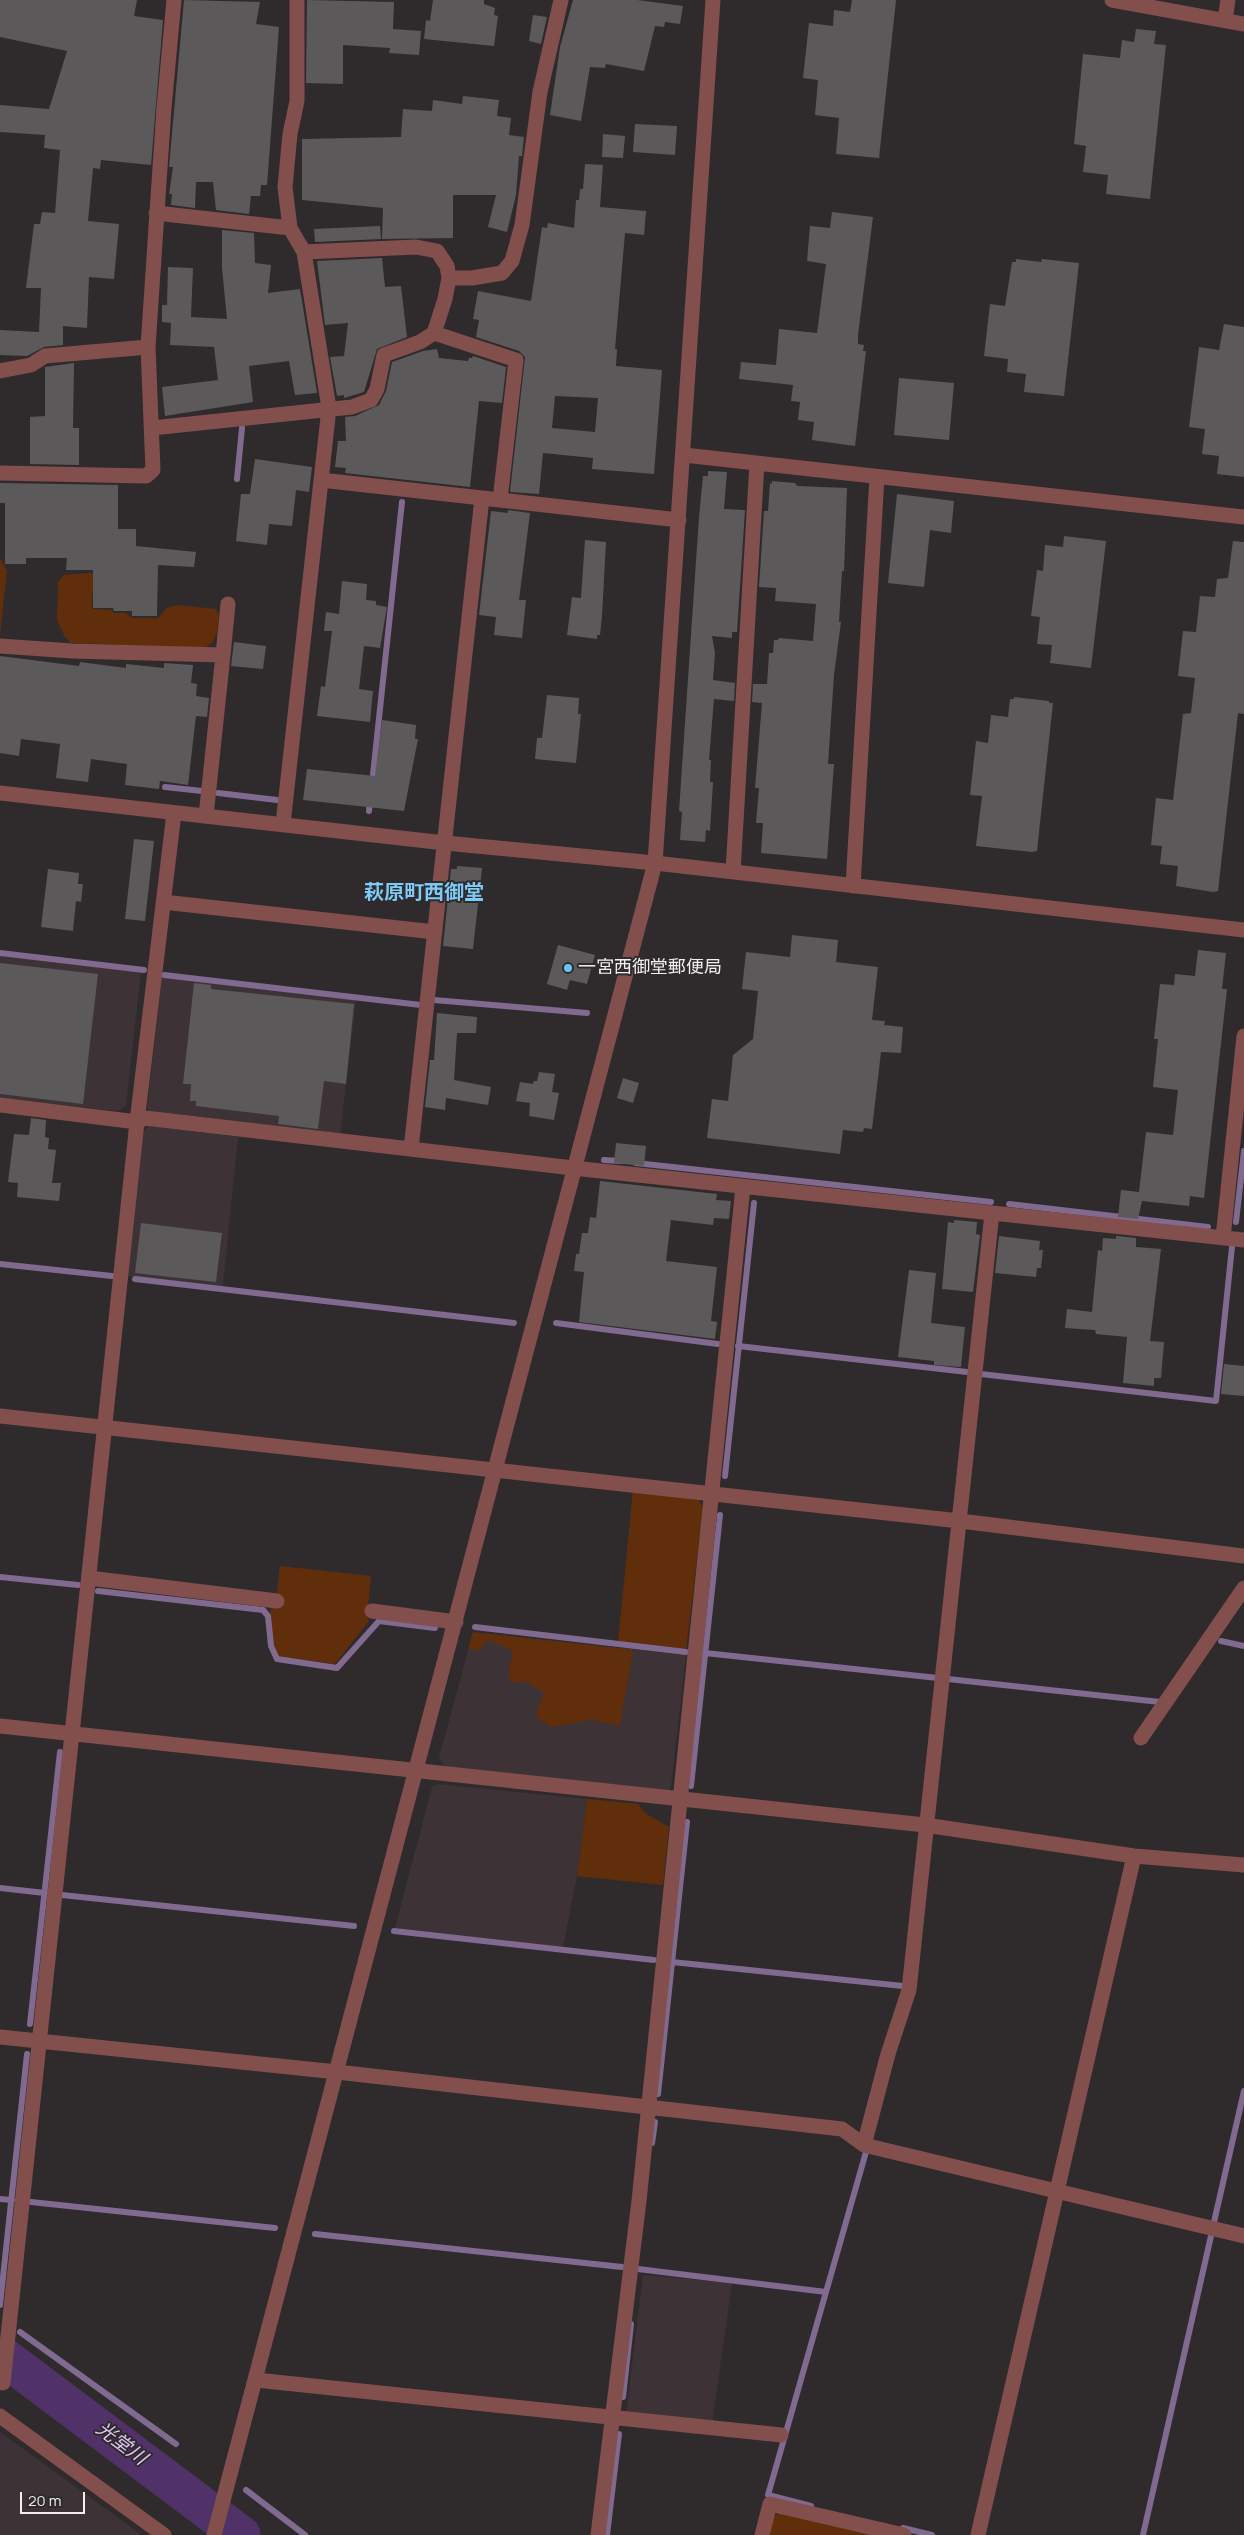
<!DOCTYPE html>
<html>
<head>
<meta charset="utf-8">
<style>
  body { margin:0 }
  #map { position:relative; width:1244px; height:2535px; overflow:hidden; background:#2f2b2c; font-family:Manrope,sans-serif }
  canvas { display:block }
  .scale { position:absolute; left:20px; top:2492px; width:65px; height:22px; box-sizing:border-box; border:2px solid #f1eeef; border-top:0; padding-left:6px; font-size:15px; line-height:18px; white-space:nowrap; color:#f1eeef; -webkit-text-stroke:4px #2f2b2c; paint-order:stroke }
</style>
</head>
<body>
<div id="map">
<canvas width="1244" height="2535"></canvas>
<div class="scale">20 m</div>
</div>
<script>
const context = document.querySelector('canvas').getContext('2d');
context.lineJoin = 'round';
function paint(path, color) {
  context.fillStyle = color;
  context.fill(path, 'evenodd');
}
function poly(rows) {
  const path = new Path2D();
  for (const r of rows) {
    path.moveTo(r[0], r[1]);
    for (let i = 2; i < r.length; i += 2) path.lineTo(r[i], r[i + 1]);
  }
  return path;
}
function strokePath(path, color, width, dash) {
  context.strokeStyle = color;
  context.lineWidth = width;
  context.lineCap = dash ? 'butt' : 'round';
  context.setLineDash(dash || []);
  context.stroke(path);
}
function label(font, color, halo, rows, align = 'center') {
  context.font = font + ' Manrope,"Noto Sans JP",sans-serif';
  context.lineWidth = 4;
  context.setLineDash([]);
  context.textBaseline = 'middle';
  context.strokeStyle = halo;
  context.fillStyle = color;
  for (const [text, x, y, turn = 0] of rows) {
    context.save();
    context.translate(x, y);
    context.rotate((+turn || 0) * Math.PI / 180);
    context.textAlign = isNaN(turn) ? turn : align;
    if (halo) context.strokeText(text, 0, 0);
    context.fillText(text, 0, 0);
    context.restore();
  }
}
const built = poly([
  [0,956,141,972,126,1106,117,1111,0,1098],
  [162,977,356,1000,340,1135,151,1113,147,1108],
  [149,1125,238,1137,223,1286,127,1276,142,1134],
  [473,1632,686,1655,671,1787,667,1793,446,1768,439,1758],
  [438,1784,587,1799,577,1876,563,1947,395,1928,432,1787],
  [643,2275,732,2283,712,2424,626,2414],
  [0,2432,142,2535,0,2535]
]);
const green = poly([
  [0,558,7,571,0,634],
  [90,573,101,575,99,591,92,593,92,609,111,610,114,613,125,613,133,618,158,618,167,608,177,605,216,609,219,615,217,633,212,643,205,648,71,643,65,637,57,620,58,582,64,575],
  [633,1491,698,1499,703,1507,686,1650,618,1642],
  [280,1566,371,1576,367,1617,369,1621,335,1664,279,1657,273,1646,270,1612,277,1593],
  [473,1632,633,1650,620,1725,590,1720,552,1727,538,1719,536,1715,544,1692,524,1681,511,1683,508,1675,513,1651,489,1640,478,1650,468,1649],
  [587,1799,638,1804,645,1813,669,1827,663,1885,577,1876],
  [781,2511,873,2535,767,2535,771,2519]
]);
const stream = poly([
  [237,479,242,428],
  [372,784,402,502],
  [165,787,202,791],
  [218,793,277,800],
  [369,811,370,799],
  [0,953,144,970],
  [164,975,421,1005],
  [434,1000,587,1013],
  [604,1160,621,1161],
  [636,1163,991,1202],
  [1009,1204,1208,1227],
  [1236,1222,1244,1151],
  [0,1264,112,1276],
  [135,1279,514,1323],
  [556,1323,718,1344],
  [738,1346,967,1372],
  [981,1374,1216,1401,1232,1247],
  [725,1476,754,1203],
  [0,1577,78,1585],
  [98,1591,263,1610,268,1616,271,1646,277,1659,337,1668,379,1621,435,1628],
  [475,1627,686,1652],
  [1221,1641,1244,1646],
  [705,1653,938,1678],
  [948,1679,1160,1702],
  [691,1786,720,1515],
  [0,1888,45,1893],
  [62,1895,354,1926],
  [394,1931,654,1960],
  [672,1962,903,1986],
  [30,2024,60,1752],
  [658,2094,687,1822],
  [652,2143,655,2122],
  [0,2199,12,2200],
  [31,2202,275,2228],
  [1214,2222,1244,2091],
  [315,2234,622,2267],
  [638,2269,826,2292],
  [0,2305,27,2054],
  [20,2332,176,2444],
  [623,2397,631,2324],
  [246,2490,305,2535],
  [811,2506,768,2495,866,2152],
  [903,2528,932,2535],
  [607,2535,619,2434],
  [1143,2535,1211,2236]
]);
const river = poly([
  [0,2354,241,2535]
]);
const building = poly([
  [0,0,137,0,134,16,163,20,151,165,101,160,100,169,93,168,88,221,119,224,114,279,89,277,87,328,63,326,63,345,44,347,27,356,0,355,0,330,39,332,41,288,26,288,34,224,40,224,42,212,55,213,60,150,44,148,45,135,0,132,0,105,49,109,67,51,0,37],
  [184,0,260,2,256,24,279,27,267,185,261,185,260,196,251,196,249,214,216,210,213,182,196,182,195,208,171,205,172,194,169,194,173,167,169,167],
  [307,0,394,2,393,29,421,31,419,55,389,53,390,48,343,45,343,84,306,83],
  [433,0,484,0,484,4,495,8,494,15,498,16,494,46,424,39,426,20,430,21],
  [573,0,637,0,683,6,680,24,665,22,664,27,655,26,644,71,606,64,605,68,590,67,581,121,550,115,560,47],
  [852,0,896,0,879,158,836,154,839,118,815,115,818,80,803,78,809,23,833,26,834,10,850,12],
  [533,15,547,17,541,44,529,41],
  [1136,29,1156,31,1154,44,1166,45,1150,199,1106,194,1108,175,1083,172,1086,146,1074,144,1083,54,1120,58,1122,40,1134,42],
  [463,96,499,100,497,116,511,118,509,135,524,137,522,156,519,156,516,195,507,232,488,227,496,195,453,195,453,238,382,239,383,208,302,200,302,139,401,137,403,109,432,111,433,100,462,104],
  [635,124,677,126,675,155,633,152],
  [603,134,625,136,623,158,602,157],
  [585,164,603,165,600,207,646,211,644,235,625,233,615,349,617,349,616,366,662,370,654,474,592,469,593,458,543,453,539,494,510,492,525,357,519,351,476,337,479,320,473,319,478,291,531,301,542,227,547,228,548,223,574,228,576,200,579,200,580,189,583,189],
  [555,396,598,398,595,432,552,428],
  [832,212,873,217,858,335,858,344,864,345,863,351,866,351,855,446,812,440,814,422,798,420,800,402,791,401,793,385,739,379,741,362,776,365,779,329,817,333,826,264,807,261,810,226,830,228],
  [380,226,381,239,315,242,314,229],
  [222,230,254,233,255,263,271,265,268,293,300,289,317,393,295,395,289,361,249,366,253,402,165,416,162,387,218,380,214,347,170,345,171,323,162,322,162,305,167,305,168,267,193,268,191,317,227,319,222,268],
  [382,258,385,287,401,286,407,337,377,349,364,392,344,398,344,395,337,396,330,357,344,356,348,323,325,325,317,261],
  [1016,259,1041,262,1042,259,1079,263,1064,396,1024,392,1026,374,1007,372,1008,359,984,356,990,304,1005,306,1012,262,1016,262],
  [1224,324,1244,327,1244,477,1217,474,1219,456,1202,454,1205,429,1189,427,1199,347,1219,350],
  [437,349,439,358,468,361,469,358,472,358,473,356,506,367,502,403,479,401,470,487,345,473,346,468,335,467,338,441,346,441,345,417,355,416,379,405,386,391,392,362,423,351],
  [74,363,73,428,79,428,79,465,30,464,30,417,45,416,45,367],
  [899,378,954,383,949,440,894,435],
  [255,459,312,467,309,492,296,490,292,526,269,524,267,545,236,541,241,494,250,494],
  [708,471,727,472,724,509,745,510,737,632,732,632,732,638,712,636,715,653,713,680,735,683,734,701,714,699,709,760,711,760,710,782,713,782,710,831,706,830,705,842,680,840,682,812,679,811,699,517,703,476,708,476],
  [772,481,795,483,797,486,847,488,844,571,842,571,839,622,841,622,834,675,828,764,834,764,827,859,761,853,763,823,756,823,759,788,755,788,762,703,752,702,753,684,767,684,769,653,773,653,774,640,778,640,779,638,813,641,816,604,775,601,776,588,759,587,764,511,768,511,770,483,772,484],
  [0,483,118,485,118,529,136,529,136,546,196,552,194,567,158,565,157,616,132,616,132,611,114,611,113,608,93,608,93,570,66,570,67,558,26,558,26,564,5,564,5,503,0,503],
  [897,494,954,501,951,533,930,530,924,587,888,583],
  [508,510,530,513,519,600,526,600,522,638,494,635,496,617,479,615,491,511,508,513],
  [1064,536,1106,541,1091,668,1050,663,1052,645,1037,644,1040,617,1031,616,1037,570,1043,571,1045,545,1063,547],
  [585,540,606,542,602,616,600,635,597,635,597,639,567,635,572,597,581,598],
  [1233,541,1244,542,1244,714,1238,713,1218,891,1213,892,1176,886,1178,866,1160,864,1162,846,1151,845,1156,798,1173,800,1183,714,1191,713,1195,678,1178,676,1183,631,1196,632,1200,596,1215,597,1217,579,1228,578],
  [342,581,367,584,366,600,376,601,376,605,387,607,380,648,364,646,359,689,373,691,370,722,317,716,321,686,325,687,332,631,324,631,326,612,339,614],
  [234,642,266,646,263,669,231,666],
  [0,656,79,666,80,662,126,668,126,664,164,668,164,663,193,665,191,683,197,684,196,696,209,698,207,717,196,716,188,785,160,781,159,789,125,785,127,764,91,759,88,782,56,778,60,744,21,739,19,756,0,753],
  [547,695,579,698,578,714,581,714,576,763,535,759,537,738,542,738],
  [1014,697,1049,701,1049,703,1053,703,1037,851,1032,852,976,846,982,796,970,795,976,741,988,743,991,715,1008,717,1010,699,1014,699],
  [382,720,416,725,415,739,418,739,404,811,303,800,307,769,375,776],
  [134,839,154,841,145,921,125,919],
  [457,866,482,868,473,949,443,946,451,869,457,869],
  [48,869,79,873,78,884,83,884,81,902,76,901,73,931,41,927],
  [792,935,838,940,836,962,878,967,872,1020,885,1021,884,1025,903,1027,901,1053,881,1052,872,1129,864,1128,863,1132,843,1130,840,1154,707,1138,712,1099,728,1101,733,1055,753,1039,758,991,742,989,746,952,790,957],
  [558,945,595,955,587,984,570,980,567,990,547,984],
  [1198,950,1226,953,1222,989,1227,989,1204,1198,1190,1196,1189,1206,1142,1201,1138,1219,1118,1217,1121,1190,1139,1192,1146,1132,1173,1135,1178,1090,1153,1087,1158,1039,1154,1039,1160,984,1174,985,1175,974,1195,976],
  [0,963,98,974,83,1104,0,1094],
  [194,983,211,985,211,989,354,1004,346,1084,324,1081,318,1129,278,1124,279,1116,196,1106,196,1101,190,1101,191,1084,183,1084],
  [437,1013,477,1017,476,1033,457,1033,454,1080,491,1087,488,1105,446,1098,445,1110,425,1107,430,1060,434,1060],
  [539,1072,555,1074,552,1092,559,1093,554,1120,529,1116,530,1103,516,1101,520,1082,533,1084,534,1081,537,1081],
  [623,1078,639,1083,633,1103,617,1098],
  [31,1118,46,1120,45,1137,49,1138,48,1149,56,1150,52,1183,61,1183,59,1201,17,1197,18,1183,8,1182,14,1134,29,1135],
  [616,1143,646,1146,644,1166,614,1163],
  [600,1181,717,1194,716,1200,731,1201,729,1219,714,1218,713,1225,671,1220,666,1261,717,1267,711,1321,717,1322,715,1339,579,1322,584,1272,574,1271,576,1254,579,1254,582,1233,588,1233,590,1217,596,1218],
  [954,1220,977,1222,976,1234,980,1235,973,1292,942,1289,948,1222,954,1223],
  [141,1223,222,1233,216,1282,135,1273],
  [999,1236,1040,1241,1039,1250,1043,1250,1041,1268,1037,1268,1036,1277,995,1273],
  [1116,1236,1136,1238,1136,1247,1161,1249,1150,1341,1164,1342,1161,1378,1154,1378,1154,1386,1123,1383,1127,1337,1096,1334,1095,1330,1065,1328,1067,1309,1092,1312,1098,1250,1102,1251,1103,1238,1116,1239],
  [909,1270,936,1273,931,1323,965,1327,961,1367,934,1365,934,1361,898,1357],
  [1224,1364,1244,1366,1244,1396,1221,1394]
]);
const minor = poly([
  [1112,0,1244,24],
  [1225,20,1228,0],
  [156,213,290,228],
  [449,278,472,278,502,273,512,261,522,225,540,92,561,0],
  [434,333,516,360,500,500],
  [0,371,31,365,45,356,148,347],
  [152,428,352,407,371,400,377,389,384,355,420,342,434,333,445,299,449,278,447,266,437,251,416,247,304,252],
  [684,455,1244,517],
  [0,473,146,476,153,470,148,347,164,108,174,0],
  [321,480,679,520],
  [0,646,72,651,223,655,206,816],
  [223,655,228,604],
  [283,824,329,408,304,252,290,228,285,187,290,134,297,101,297,0],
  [655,863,1244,930],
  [733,872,757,463],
  [853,886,877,477],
  [163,902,435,932],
  [0,1105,137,1122,145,1118,573,1168,1244,1240],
  [411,1149,482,498],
  [1223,1238,1244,1036],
  [0,1416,960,1521,1244,1556],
  [89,1578,277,1601],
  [372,1611,456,1622],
  [0,1726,925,1825,1134,1856,1244,1865],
  [1141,1738,1244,1588],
  [0,2037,337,2072,842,2129,864,2145,1244,2236],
  [864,2145,888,2054,909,1990,992,1213],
  [256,2380,781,2435],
  [3,2383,137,1122,174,813],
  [0,2416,164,2535],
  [598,2535,639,2201,743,1187],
  [762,2535,770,2504,904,2535],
  [978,2535,1134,1856]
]);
const tertiary = poly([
  [0,793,445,843,655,863],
  [214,2535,655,863,713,0]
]);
const markers = [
  [568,968,5,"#6cc3f2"]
];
const poiNames = [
  ["一宮西御堂郵便局",578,968]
];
const waterNames = [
  ["光堂川",121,2444,37]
];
const quarterNames = [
  ["萩原町西御堂",424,893]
];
paint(built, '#3d3235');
paint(green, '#612e0c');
strokePath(stream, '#816a90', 6);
strokePath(river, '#513268', 39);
paint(building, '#5c595b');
strokePath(minor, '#824f4c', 15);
strokePath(tertiary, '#824f4c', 15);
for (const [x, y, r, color] of markers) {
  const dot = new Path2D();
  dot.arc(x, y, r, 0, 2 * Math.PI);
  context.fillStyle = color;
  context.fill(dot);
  strokePath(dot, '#2f2b2c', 2);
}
label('18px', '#f1eeef', '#2f2b2c', poiNames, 'left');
label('italic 19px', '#e1c5f8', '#2f2b2c', waterNames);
label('bold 20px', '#7ccbf7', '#2f2b2c', quarterNames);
</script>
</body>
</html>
